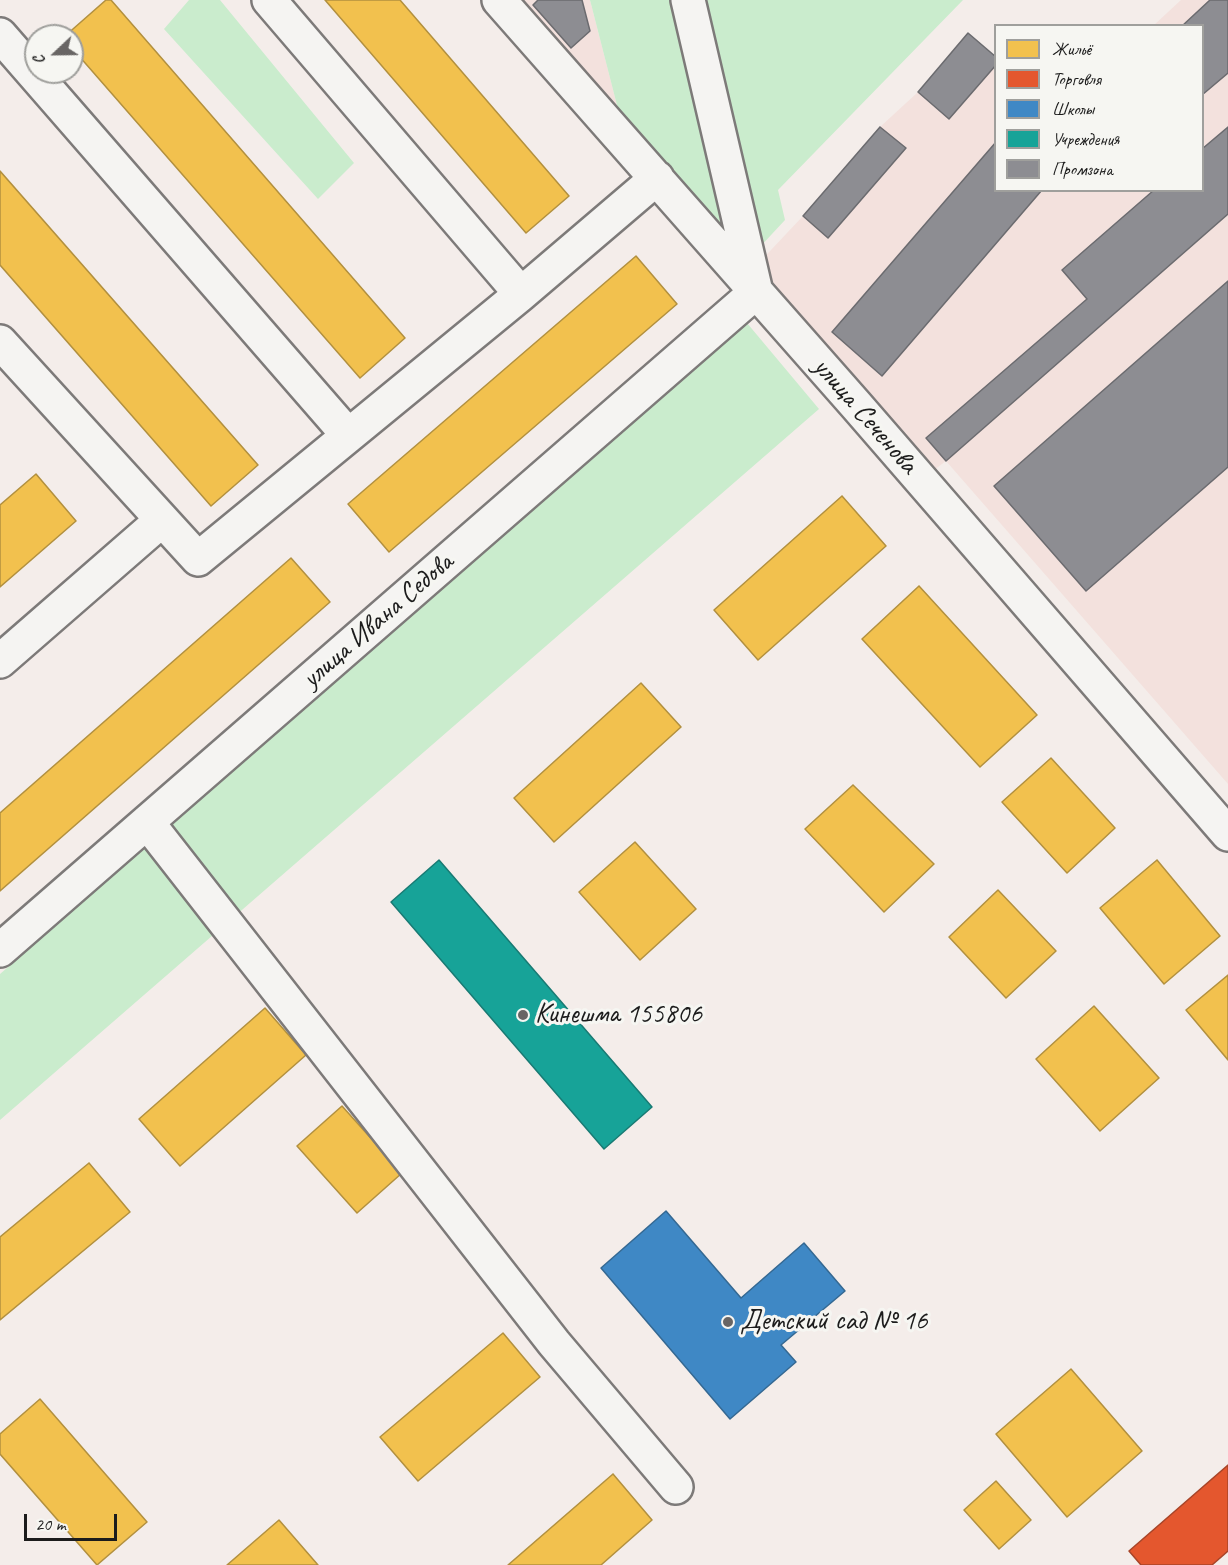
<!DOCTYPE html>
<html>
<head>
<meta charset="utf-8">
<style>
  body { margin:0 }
  #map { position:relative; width:1228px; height:1565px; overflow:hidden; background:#f4edea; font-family:Caveat,sans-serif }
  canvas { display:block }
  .legend { position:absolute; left:994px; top:24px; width:210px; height:168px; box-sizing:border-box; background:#f6f6f2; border:2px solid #9f9f9c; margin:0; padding:8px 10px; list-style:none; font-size:18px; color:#1c1c1c }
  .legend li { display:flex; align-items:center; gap:12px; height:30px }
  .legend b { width:30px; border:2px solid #9f9f9c }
  .north { position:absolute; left:24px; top:24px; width:60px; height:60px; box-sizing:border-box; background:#f6f6f2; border:2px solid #9f9f9c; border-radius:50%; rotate:248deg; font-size:16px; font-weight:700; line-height:24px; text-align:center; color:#1c1c1c }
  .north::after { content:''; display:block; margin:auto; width:21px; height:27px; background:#686564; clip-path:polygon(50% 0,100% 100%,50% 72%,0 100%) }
  .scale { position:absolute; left:24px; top:1514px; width:93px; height:27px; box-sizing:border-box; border:3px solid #1c1c1c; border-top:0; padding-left:8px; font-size:18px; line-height:21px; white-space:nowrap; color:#1c1c1c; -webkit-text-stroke:4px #f6f6f2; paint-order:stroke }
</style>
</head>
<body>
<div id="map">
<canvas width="1228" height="1565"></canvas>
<ul class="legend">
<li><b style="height:16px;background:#f2c14e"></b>Жильё</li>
<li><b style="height:16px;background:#e4572e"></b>Торговля</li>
<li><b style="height:16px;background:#3f88c5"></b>Школы</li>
<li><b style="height:16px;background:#17a398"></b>Учреждения</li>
<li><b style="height:16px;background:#8d8d92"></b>Промзона</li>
</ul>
<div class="north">С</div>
<div class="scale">20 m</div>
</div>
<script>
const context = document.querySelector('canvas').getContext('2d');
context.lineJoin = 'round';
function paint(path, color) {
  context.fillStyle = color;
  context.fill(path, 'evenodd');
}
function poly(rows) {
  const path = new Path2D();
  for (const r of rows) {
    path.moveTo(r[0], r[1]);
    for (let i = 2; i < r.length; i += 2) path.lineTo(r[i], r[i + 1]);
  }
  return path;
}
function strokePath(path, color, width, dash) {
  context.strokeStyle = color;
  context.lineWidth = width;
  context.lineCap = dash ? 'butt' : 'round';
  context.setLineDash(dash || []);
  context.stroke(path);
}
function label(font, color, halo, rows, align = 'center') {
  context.font = font + ' Caveat,sans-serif';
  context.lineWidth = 6;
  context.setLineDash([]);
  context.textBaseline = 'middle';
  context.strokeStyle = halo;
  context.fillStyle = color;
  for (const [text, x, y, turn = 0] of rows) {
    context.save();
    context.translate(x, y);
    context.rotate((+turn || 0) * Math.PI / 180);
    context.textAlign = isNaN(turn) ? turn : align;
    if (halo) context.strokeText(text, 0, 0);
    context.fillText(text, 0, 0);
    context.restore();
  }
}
const built = poly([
  [519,0,590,0,619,113],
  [1181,0,1228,0,1228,784,946,461,934,470,754,268,803,216,880,127,918,92,968,33,995,57,996,190,1202,190,1202,26,1154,25]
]);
const green = poly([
  [189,0,220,0,354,163,318,199,164,29],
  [590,0,963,0,778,190,785,220,745,263,619,113],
  [747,323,819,409,0,1120,0,974]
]);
const homes = poly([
  [106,0,111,0,405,338,360,378,72,48,72,36,65,36,106,0],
  [325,0,400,0,569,196,526,233,325,0],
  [0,171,258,465,211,506,0,265,0,171],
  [636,256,677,304,389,552,348,504,636,256],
  [36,474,76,521,0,587,0,505,36,474],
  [842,496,886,546,758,660,714,610,842,496],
  [291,558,330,602,0,891,0,813,291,558],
  [919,586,1037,715,980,767,862,639,919,586],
  [641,683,681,727,554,842,514,798,641,683],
  [1051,758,1115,828,1067,873,1002,802,1051,758],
  [853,785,934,864,884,912,805,829,853,785],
  [635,842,696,909,640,960,579,892,635,842],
  [1157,860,1220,936,1164,984,1100,908,1157,860],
  [998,890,1056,951,1006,998,949,937,998,890],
  [1228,975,1228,1060,1186,1010,1228,975],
  [1094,1006,1159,1078,1100,1131,1036,1059,1094,1006],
  [265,1008,306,1055,180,1166,139,1119,265,1008],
  [342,1106,402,1173,357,1213,297,1146,342,1106],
  [89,1163,130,1212,0,1320,0,1237,89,1163],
  [503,1333,540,1377,418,1481,380,1437,503,1333],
  [1071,1369,1142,1451,1067,1517,996,1434,1071,1369],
  [40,1399,147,1522,97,1565,0,1454,0,1434,40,1399],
  [613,1474,652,1520,601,1565,508,1565,613,1474],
  [996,1481,1031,1520,999,1549,964,1510,996,1481],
  [279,1520,318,1565,227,1565,279,1520]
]);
const shops = poly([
  [1228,1465,1228,1551,1212,1565,1141,1565,1129,1551,1228,1465]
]);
const schools = poly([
  [666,1211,741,1298,804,1243,845,1291,781,1345,796,1362,730,1419,601,1268,666,1211]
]);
const public = poly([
  [439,860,652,1107,604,1149,391,902,439,860]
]);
const industry = poly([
  [538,0,582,0,590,31,571,48,533,5,538,0],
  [1210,0,1228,0,1228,73,1202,95,1202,26,1182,26,1210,0],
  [968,33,996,57,996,65,949,119,918,92,968,33],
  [880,127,906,148,828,238,803,216,880,127],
  [1228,127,1228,214,946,461,926,438,1087,299,1062,270,1154,190,1202,190,1202,149,1228,127],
  [996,142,996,190,1042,190,882,376,832,332,996,142],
  [1228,281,1228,467,1086,591,994,486,1228,281]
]);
const minor = poly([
  [269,0,521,294,657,178],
  [499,0,856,405,1228,834],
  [0,35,348,435],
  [0,342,198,559,521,294],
  [0,661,162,520],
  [147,822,554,1343,676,1487],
  [0,950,756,292,688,0]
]);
const markers = [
  [523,1015,6,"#686564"],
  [728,1322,6,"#686564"]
];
const streetNames = [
  ["улица Сеченова",865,416,49],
  ["улица Ивана Седова",378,621,-41]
];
const poiNames = [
  ["Кинешма 155806",535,1015],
  ["Детский сад № 16",740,1322]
];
paint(built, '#f3e1dd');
paint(green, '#caeccd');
paint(homes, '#f2c14e');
strokePath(homes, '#b2903f', 1.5);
paint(shops, '#e4572e');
strokePath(shops, '#a84529', 1.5);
paint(schools, '#3f88c5');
strokePath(schools, '#346892', 1.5);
paint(public, '#17a398');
strokePath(public, '#187a73', 1.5);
paint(industry, '#8d8d92');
strokePath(industry, '#6b6b6f', 1.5);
strokePath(minor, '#7d7a79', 38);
strokePath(minor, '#f5f4f2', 33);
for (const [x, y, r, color] of markers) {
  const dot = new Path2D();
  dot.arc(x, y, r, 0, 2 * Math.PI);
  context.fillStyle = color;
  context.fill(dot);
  strokePath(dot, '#f6f6f2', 2);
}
label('28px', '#1c1c1c', '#f6f6f2', streetNames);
label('28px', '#1c1c1c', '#f6f6f2', poiNames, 'left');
</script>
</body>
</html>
